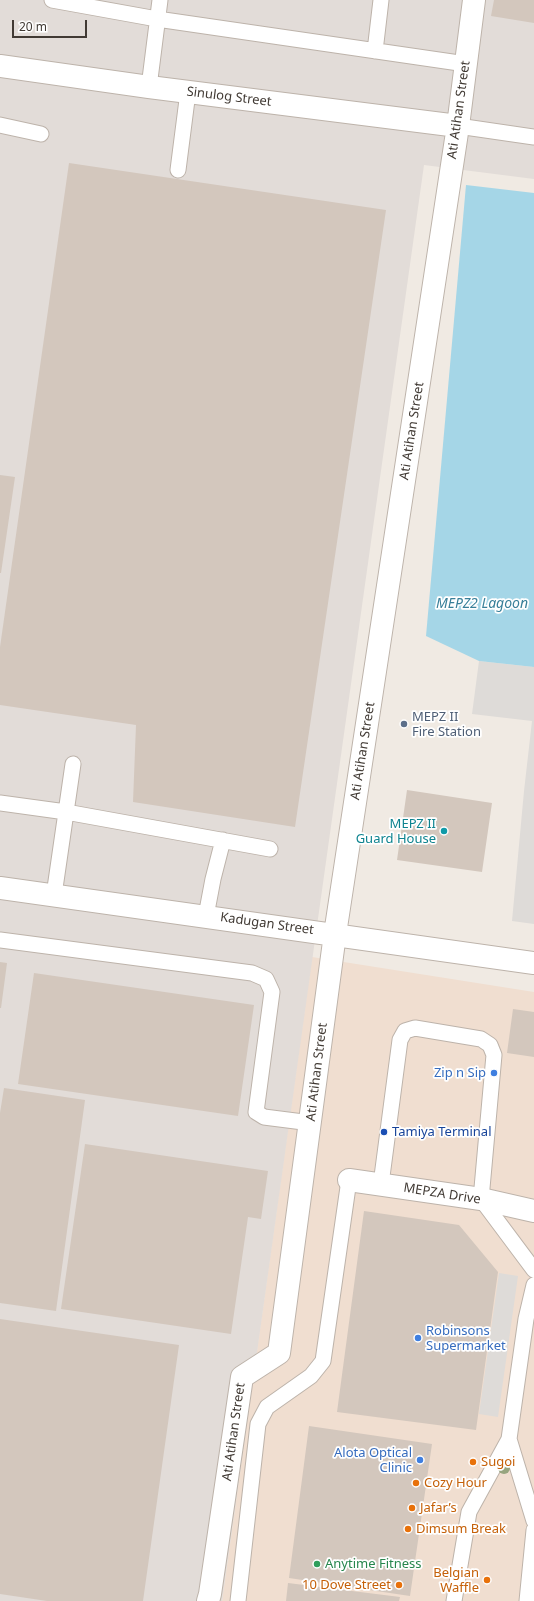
<!DOCTYPE html>
<html>
<head>
<meta charset="utf-8">
<style>
  body { margin:0 }
  #map { position:relative; width:534px; height:1601px; overflow:hidden; background:#f0eae3; font-family:"Noto Sans",sans-serif }
  canvas { display:block }
  .scale { position:absolute; left:12px; top:20px; width:75px; height:18px; box-sizing:border-box; border:2px solid #413a34; border-top:0; padding-left:5px; font-size:12px; line-height:14px; white-space:nowrap; color:#413a34; -webkit-text-stroke:3px #fff; paint-order:stroke }
</style>
</head>
<body>
<div id="map">
<canvas width="534" height="1601"></canvas>
<div class="scale">20 m</div>
</div>
<script>
const context = document.querySelector('canvas').getContext('2d');
context.lineJoin = 'round';
function paint(path, color) {
  context.fillStyle = color;
  context.fill(path, 'evenodd');
}
function poly(rows) {
  const path = new Path2D();
  for (const r of rows) {
    path.moveTo(r[0], r[1]);
    for (let i = 2; i < r.length; i += 2) path.lineTo(r[i], r[i + 1]);
  }
  return path;
}
function strokePath(path, color, width, dash) {
  context.strokeStyle = color;
  context.lineWidth = width;
  context.lineCap = dash ? 'butt' : 'round';
  context.setLineDash(dash || []);
  context.stroke(path);
}
function label(font, color, halo, rows, align = 'center') {
  context.font = font + ' "Noto Sans",sans-serif';
  context.lineWidth = 3.5;
  context.setLineDash([]);
  context.textBaseline = 'middle';
  context.strokeStyle = halo;
  context.fillStyle = color;
  for (const [text, x, y, turn = 0] of rows) {
    context.save();
    context.translate(x, y);
    context.rotate((+turn || 0) * Math.PI / 180);
    context.textAlign = isNaN(turn) ? turn : align;
    if (halo) context.strokeText(text, 0, 0);
    context.fillText(text, 0, 0);
    context.restore();
  }
}
const commercial = poly([
  [312,957,534,992,534,1601,222,1601]
]);
const industrial = poly([
  [0,0,534,0,534,179,424,165,222,1601,0,1601]
]);
const parking = poly([
  [479,661,534,667,534,924,512,921,524,791,532,721,472,714],
  [499,1273,518,1276,498,1417,479,1414]
]);
const water = poly([
  [466,185,534,193,534,667,479,661,426,636]
]);
const building = poly([
  [494,0,534,0,534,23,491,16],
  [69,163,386,210,295,827,133,802,136,725,0,705,0,647],
  [0,475,15,477,1,573,0,573],
  [407,790,492,803,482,872,397,860],
  [0,962,7,963,1,1008,0,1008],
  [34,973,254,1005,238,1116,18,1084],
  [513,1009,534,1012,534,1057,507,1053],
  [4,1088,85,1100,56,1311,0,1303,0,1113],
  [85,1144,268,1171,261,1219,248,1217,231,1334,61,1309],
  [364,1211,459,1225,498,1272,476,1430,337,1412],
  [0,1319,179,1345,143,1601,47,1601,0,1594],
  [309,1426,432,1444,410,1596,289,1578],
  [288,1583,400,1597,399,1601,286,1601]
]);
const lane = poly([
  [52,0,157,19,466,64],
  [375,51,381,0],
  [149,87,160,0],
  [0,125,41,134],
  [458,126,534,137],
  [178,170,188,92],
  [0,803,66,812,270,849],
  [54,895,73,764],
  [206,916,213,879,223,840],
  [0,940,252,973,266,979,272,992,256,1112,264,1117,311,1123],
  [381,1184,400,1040,405,1031,415,1028,481,1039,490,1045,494,1055,481,1199,534,1270],
  [509,1439,534,1521],
  [238,1601,258,1424,267,1407,311,1376,323,1361,349,1180],
  [454,1601,469,1512,509,1439,526,1319,534,1285],
  [527,1601,534,1530]
]);
const street = poly([
  [0,66,149,87,458,126],
  [0,888,534,963],
  [349,1180,481,1199,534,1211],
  [208,1601,210,1594,242,1377,279,1353,335,934,458,126,474,0]
]);
const trees = [
  [504,1468]
];
const markers = [
  [404,724,4,"#5c6f8a"],
  [444,831,4,"#0f9aa8"],
  [494,1073,4,"#3f7fe0"],
  [384,1132,4,"#1a4fb4"],
  [418,1338,4,"#3f7fe0"],
  [420,1460,4,"#3f7fe0"],
  [473,1462,4,"#e8710a"],
  [416,1483,4,"#e8710a"],
  [412,1508,4,"#e8710a"],
  [408,1529,4,"#e8710a"],
  [317,1564,4,"#2e9e5b"],
  [487,1580,4,"#e8710a"],
  [399,1585,4,"#e8710a"]
];
const streetNames = [
  ["Sinulog Street",229,97,7],
  ["Ati Atihan Street",459,110,-82],
  ["Ati Atihan Street",412,431,-81],
  ["Ati Atihan Street",363,751,-81],
  ["Kadugan Street",267,924,8],
  ["Ati Atihan Street",317,1072,-83],
  ["MEPZA Drive",442,1194,9],
  ["Ati Atihan Street",234,1432,-82]
];
const serviceNames = [
  ["MEPZ II",412,717],
  ["Fire Station",412,732]
];
const cultureNames = [
  ["MEPZ II",436,824],
  ["Guard House",436,839]
];
const shopNames = [
  ["Zip n Sip",486,1073],
  ["Robinsons",426,1331,"left"],
  ["Supermarket",426,1346,"left"],
  ["Alota Optical",412,1453],
  ["Clinic",412,1468]
];
const transitNames = [
  ["Tamiya Terminal",392,1132]
];
const foodNames = [
  ["Sugoi",481,1462],
  ["Cozy Hour",424,1483],
  ["Jafar’s",420,1508],
  ["Dimsum Break",416,1529],
  ["Belgian",479,1573,"right"],
  ["Waffle",479,1588,"right"],
  ["10 Dove Street",391,1585,"right"]
];
const leisureNames = [
  ["Anytime Fitness",325,1564]
];
const waterNames = [
  ["MEPZ2 Lagoon",482,604]
];
paint(commercial, '#f0ded0');
paint(industrial, '#e2dcd8');
paint(parking, '#dedbd8');
paint(water, '#a5d6e7');
paint(building, '#d3c7bd');
strokePath(lane, '#bdb3aa', 17);
strokePath(street, '#bdb3aa', 24);
strokePath(lane, '#fff', 15);
strokePath(street, '#fff', 22);
context.fillStyle = '#97a57f';
for (const [x, y] of trees) {
  context.beginPath();
  context.arc(x, y, 6, 0, 2 * Math.PI);
  context.fill();
}
for (const [x, y, r, color] of markers) {
  const dot = new Path2D();
  dot.arc(x, y, r, 0, 2 * Math.PI);
  context.fillStyle = color;
  context.fill(dot);
  strokePath(dot, '#fff', 1.5);
}
label('13px', '#413a34', '#fff', streetNames);
label('13px', '#4e5e75', '#fff', serviceNames, 'left');
label('13px', '#0d838f', '#fff', cultureNames, 'right');
label('13px', '#366cbe', '#fff', shopNames, 'right');
label('13px', '#164399', '#fff', transitNames, 'left');
label('13px', '#c56008', '#fff', foodNames, 'left');
label('13px', '#27864d', '#fff', leisureNames, 'left');
label('italic 14px', '#387f99', '#fff', waterNames);
</script>
</body>
</html>
